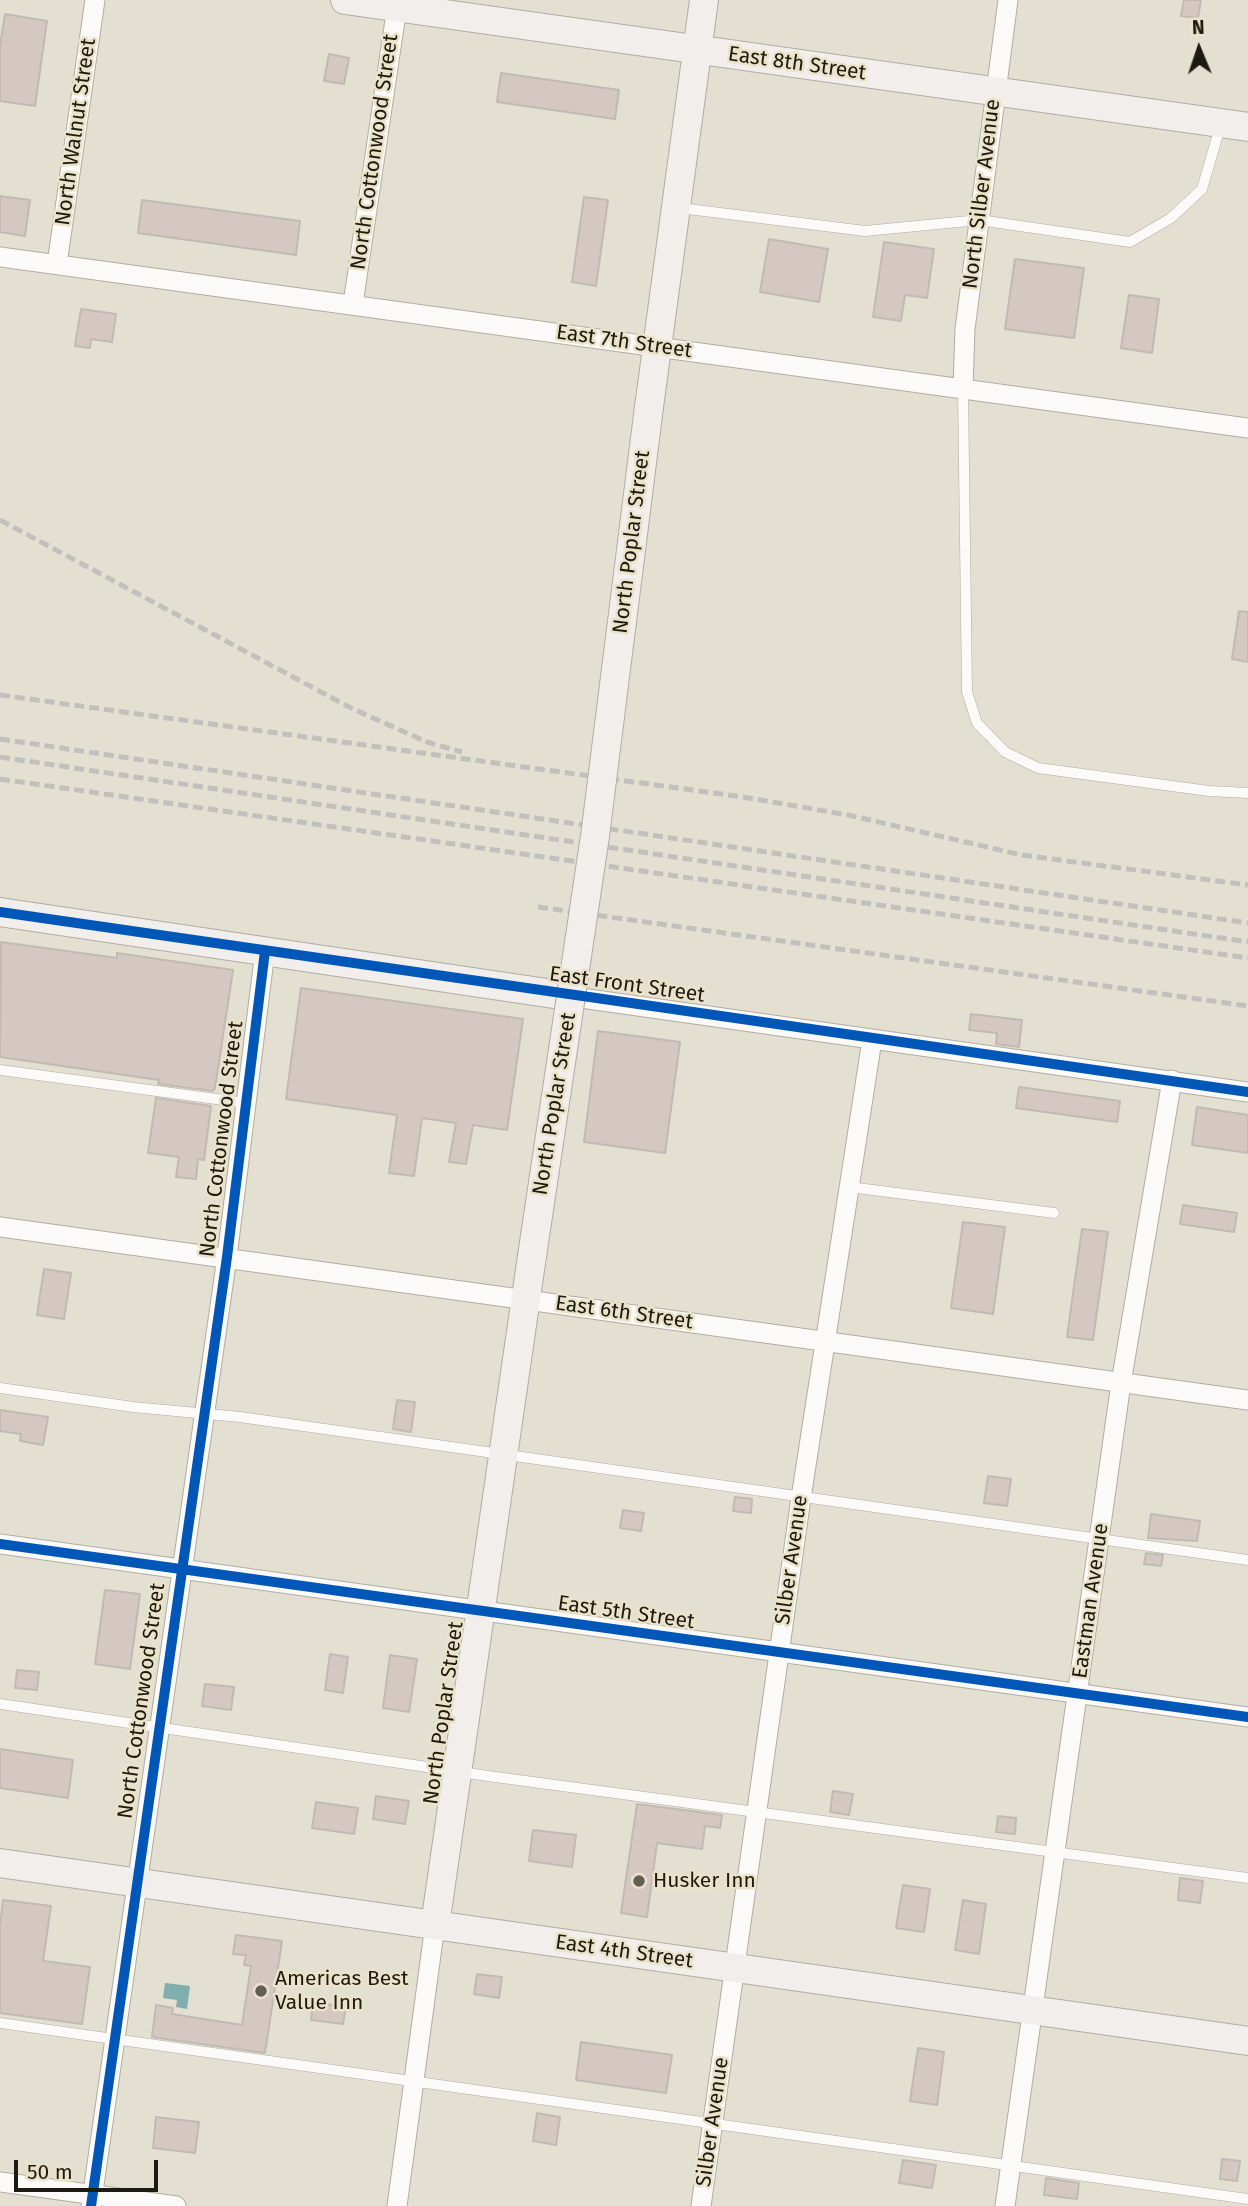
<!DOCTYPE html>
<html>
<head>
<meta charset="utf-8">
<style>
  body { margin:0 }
  #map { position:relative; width:1248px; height:2206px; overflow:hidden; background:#e3dfd1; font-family:"Fira Sans",sans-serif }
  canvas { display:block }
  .north { position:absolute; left:1164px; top:14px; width:70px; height:70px; -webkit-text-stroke:5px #ebe3c9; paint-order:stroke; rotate:358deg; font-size:19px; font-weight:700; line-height:28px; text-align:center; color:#1d1a11 }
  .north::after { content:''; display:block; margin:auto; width:24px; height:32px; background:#1d1a11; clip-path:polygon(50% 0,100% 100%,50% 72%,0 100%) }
  .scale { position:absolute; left:14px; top:2160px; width:144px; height:32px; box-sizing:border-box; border:4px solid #1d1a11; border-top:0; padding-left:9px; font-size:21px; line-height:24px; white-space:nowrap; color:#1d1a11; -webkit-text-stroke:5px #ebe3c9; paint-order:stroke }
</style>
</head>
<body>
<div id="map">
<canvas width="1248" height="2206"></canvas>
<div class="north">N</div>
<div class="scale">50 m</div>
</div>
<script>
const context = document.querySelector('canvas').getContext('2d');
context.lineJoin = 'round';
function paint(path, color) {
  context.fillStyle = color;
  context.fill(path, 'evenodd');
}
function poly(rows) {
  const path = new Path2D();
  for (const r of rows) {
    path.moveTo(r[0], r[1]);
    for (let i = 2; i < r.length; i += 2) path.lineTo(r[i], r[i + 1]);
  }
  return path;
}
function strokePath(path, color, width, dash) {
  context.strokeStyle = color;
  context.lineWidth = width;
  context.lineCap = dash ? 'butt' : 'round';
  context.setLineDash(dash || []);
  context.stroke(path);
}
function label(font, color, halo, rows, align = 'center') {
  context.font = font + ' "Fira Sans",sans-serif';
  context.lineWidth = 5;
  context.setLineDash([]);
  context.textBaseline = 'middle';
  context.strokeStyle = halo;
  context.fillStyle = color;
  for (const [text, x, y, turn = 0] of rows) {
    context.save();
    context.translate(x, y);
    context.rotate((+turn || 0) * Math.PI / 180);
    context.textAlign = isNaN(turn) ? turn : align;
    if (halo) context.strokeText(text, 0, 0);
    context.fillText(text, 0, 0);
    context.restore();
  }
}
const water = poly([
  [165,1983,190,1986,187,2009,176,2007,177,2000,163,1998]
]);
const building = poly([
  [1184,0,1201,0,1198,18,1181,16,1184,0],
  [5,14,47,21,35,106,0,101,0,46,5,14],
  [329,54,349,58,344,84,324,81,329,54],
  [501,73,619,90,615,119,497,102,501,73],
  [0,196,30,200,25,236,0,232,0,196],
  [584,197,608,200,596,286,572,282,584,197],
  [142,200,300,221,296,255,138,233,142,200],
  [769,239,828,249,819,302,760,292,769,239],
  [884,242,934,249,927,298,905,295,901,321,873,317,884,242],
  [1015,259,1084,268,1074,338,1005,329,1015,259],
  [1129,295,1159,299,1152,353,1121,348,1129,295],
  [81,309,116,314,112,342,91,339,90,348,75,346,81,309],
  [1239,611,1248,612,1248,662,1232,659,1239,611],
  [1,942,117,958,117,953,233,970,215,1088,213,1091,158,1084,159,1080,0,1057,1,942],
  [301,988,523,1019,507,1130,473,1125,466,1164,449,1162,456,1123,422,1118,414,1176,389,1173,397,1115,286,1099,301,988],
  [971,1014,1022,1020,1019,1047,996,1044,997,1033,969,1030,971,1014],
  [598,1031,680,1042,665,1153,584,1142,598,1031],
  [1019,1087,1120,1101,1117,1122,1016,1108,1019,1087],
  [156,1098,211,1106,204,1160,198,1159,196,1179,176,1177,179,1157,148,1153,156,1098],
  [1197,1107,1248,1115,1248,1153,1192,1145,1197,1107],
  [1183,1205,1237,1213,1234,1232,1180,1224,1183,1205],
  [963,1222,1005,1227,993,1314,951,1308,963,1222],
  [1082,1229,1108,1232,1093,1340,1067,1337,1082,1229],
  [44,1269,71,1273,64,1319,37,1315,44,1269],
  [397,1400,415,1402,411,1432,393,1429,397,1400],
  [0,1410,48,1417,43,1445,20,1441,21,1434,0,1431,0,1410],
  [988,1476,1011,1479,1007,1506,984,1503,988,1476],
  [735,1497,752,1499,751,1513,733,1511,735,1497],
  [623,1510,644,1513,641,1531,620,1528,623,1510],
  [1151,1514,1200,1521,1197,1541,1148,1538,1151,1514],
  [1146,1553,1163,1555,1161,1566,1144,1564,1146,1553],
  [105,1590,140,1594,130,1669,95,1664,105,1590],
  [330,1654,348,1657,343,1693,325,1690,330,1654],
  [390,1655,417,1659,409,1712,383,1708,390,1655],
  [17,1670,39,1672,37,1690,15,1688,17,1670],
  [205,1684,234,1687,231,1710,202,1706,205,1684],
  [0,1749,73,1760,68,1798,0,1788,0,1749],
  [833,1791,853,1794,849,1815,830,1812,833,1791],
  [376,1796,409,1801,405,1824,373,1819,376,1796],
  [316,1802,358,1808,354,1834,312,1828,316,1802],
  [637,1804,722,1815,720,1828,705,1826,702,1849,657,1843,647,1917,621,1913,637,1804],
  [998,1816,1016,1818,1015,1834,996,1832,998,1816],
  [533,1830,576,1835,572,1867,529,1861,533,1830],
  [1180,1878,1203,1881,1200,1903,1178,1900,1180,1878],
  [903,1885,930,1889,924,1932,896,1928,903,1885],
  [3,1900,51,1906,43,1961,90,1967,82,2024,0,2013,0,1925,3,1900],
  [963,1900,986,1904,979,1954,955,1950,963,1900],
  [236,1935,282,1941,265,2053,152,2037,156,2005,173,2008,172,2014,242,2025,251,1966,244,1965,246,1955,233,1954,236,1935],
  [477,1974,502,1977,499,1998,474,1994,477,1974],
  [313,2003,346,2006,343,2024,311,2020,313,2003],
  [581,2042,672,2055,666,2093,576,2080,581,2042],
  [918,2048,944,2052,937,2105,910,2101,918,2048],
  [537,2113,560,2117,556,2145,533,2141,537,2113],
  [156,2117,199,2122,195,2153,153,2148,156,2117],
  [1222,2159,1240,2161,1237,2181,1220,2179,1222,2159],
  [903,2160,936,2165,932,2188,899,2183,903,2160],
  [1046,2178,1079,2183,1077,2199,1044,2195,1046,2178]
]);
const lane = poly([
  [680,208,865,231,979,220,1130,242,1171,218,1202,189,1221,124],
  [963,389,967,692,977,723,1005,752,1038,768,1209,791,1248,793],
  [0,1070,246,1103],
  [849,1187,1054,1213],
  [0,1388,133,1407,240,1417,1248,1560],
  [0,1704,488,1776,1248,1878],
  [0,2023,1248,2199]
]);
const street = poly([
  [0,257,1248,428],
  [57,264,95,0],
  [353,304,398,0],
  [963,389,965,329,1008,0],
  [574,997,1248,1092],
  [0,1227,1248,1400],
  [0,1544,1248,1717],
  [0,2182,176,2206],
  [91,2206,227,1257,265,951],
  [397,2206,435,1925],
  [701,2206,801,1498,872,1040],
  [1005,2206,1121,1383,1172,1080]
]);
const secondary = poly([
  [345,0,1248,127],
  [649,407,704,0],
  [0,912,574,997],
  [0,1863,1248,2041],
  [435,1925,532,1256]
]);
const rail = poly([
  [0,520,351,708,427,742,462,752],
  [0,695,743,797,848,815,1022,855,1248,885],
  [0,739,1248,923],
  [0,757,1248,942],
  [0,779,1248,958],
  [538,907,1248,1006]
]);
const secondaryBridge = poly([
  [532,1256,595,836,649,407]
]);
const cycleway = poly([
  [0,912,1248,1092],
  [0,1544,1248,1717],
  [91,2206,227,1257,265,951]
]);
const markers = [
  [639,1881,7,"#625f54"],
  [261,1991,7,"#625f54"]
];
const streetNames = [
  ["East 8th Street",797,64,8],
  ["North Walnut Street",76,132,-82],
  ["North Cottonwood Street",375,152,-82],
  ["North Silber Avenue",982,194,-83],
  ["East 7th Street",624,342,8],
  ["North Poplar Street",632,542,-83],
  ["East Front Street",627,985,8],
  ["North Poplar Street",555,1104,-81],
  ["North Cottonwood Street",222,1139,-83],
  ["East 6th Street",624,1313,8],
  ["Silber Avenue",792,1560,-82],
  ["Eastman Avenue",1091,1601,-82],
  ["East 5th Street",626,1613,8],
  ["North Cottonwood Street",142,1701,-82],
  ["North Poplar Street",444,1713,-82],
  ["East 4th Street",624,1952,8],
  ["Silber Avenue",713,2122,-82]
];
const poiNames = [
  ["Husker Inn",653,1881],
  ["Americas Best",275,1979],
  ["Value Inn",275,2003]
];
paint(water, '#81aeae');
paint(building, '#d5c8c2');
strokePath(building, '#c1bab3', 2);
strokePath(lane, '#b0ada2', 11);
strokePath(street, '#b0ada2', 21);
strokePath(secondary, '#b0ada2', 30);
strokePath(lane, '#fbfaf8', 10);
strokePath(street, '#fbfaf8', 19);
strokePath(secondary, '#f1eeeb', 28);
strokePath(rail, '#c2c0bd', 5, [10, 5]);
strokePath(secondaryBridge, '#b0ada2', 30, []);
strokePath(secondaryBridge, '#f1eeeb', 28);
strokePath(cycleway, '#0057b8', 10);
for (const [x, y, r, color] of markers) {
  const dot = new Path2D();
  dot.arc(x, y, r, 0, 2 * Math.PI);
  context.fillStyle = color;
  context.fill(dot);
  strokePath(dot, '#ebe3c9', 2.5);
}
label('21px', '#1d1a11', '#ebe3c9', streetNames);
label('21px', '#1d1a11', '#ebe3c9', poiNames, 'left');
</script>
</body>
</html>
